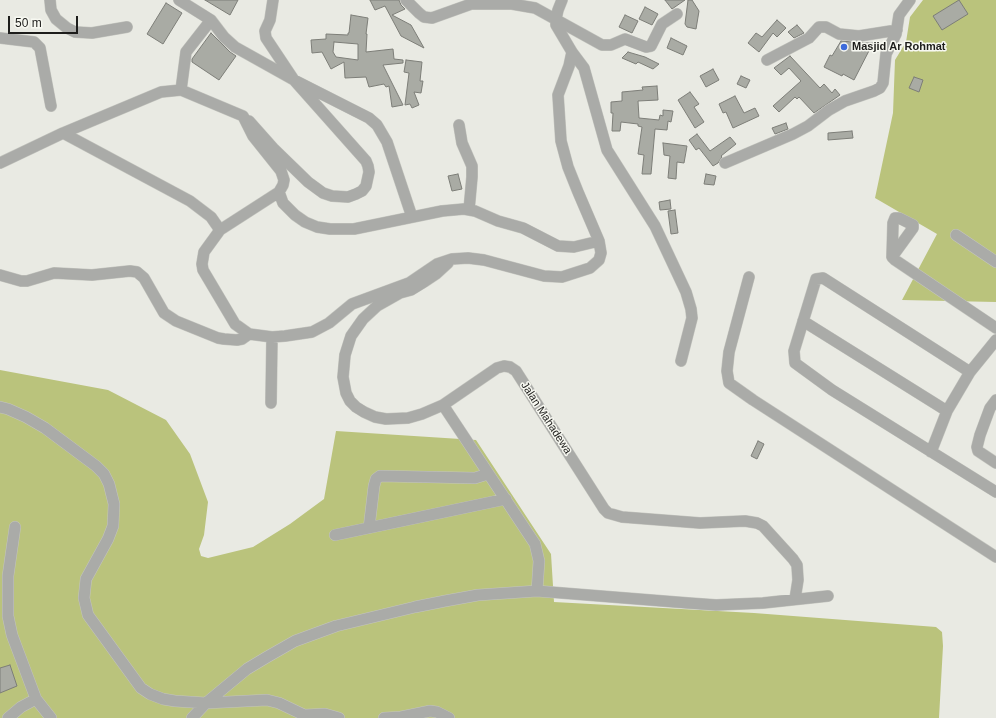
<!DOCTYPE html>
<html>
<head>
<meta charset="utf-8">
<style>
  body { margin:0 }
  #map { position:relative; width:996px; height:718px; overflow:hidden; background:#e9eae3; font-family:Arial,sans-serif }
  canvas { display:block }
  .scale { position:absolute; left:8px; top:16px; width:70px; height:18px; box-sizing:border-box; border:2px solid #1d1d1b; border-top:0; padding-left:5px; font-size:12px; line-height:14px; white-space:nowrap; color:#1d1d1b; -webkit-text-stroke:3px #f7f8f1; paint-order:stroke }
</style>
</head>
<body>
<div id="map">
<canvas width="996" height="718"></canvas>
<div class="scale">50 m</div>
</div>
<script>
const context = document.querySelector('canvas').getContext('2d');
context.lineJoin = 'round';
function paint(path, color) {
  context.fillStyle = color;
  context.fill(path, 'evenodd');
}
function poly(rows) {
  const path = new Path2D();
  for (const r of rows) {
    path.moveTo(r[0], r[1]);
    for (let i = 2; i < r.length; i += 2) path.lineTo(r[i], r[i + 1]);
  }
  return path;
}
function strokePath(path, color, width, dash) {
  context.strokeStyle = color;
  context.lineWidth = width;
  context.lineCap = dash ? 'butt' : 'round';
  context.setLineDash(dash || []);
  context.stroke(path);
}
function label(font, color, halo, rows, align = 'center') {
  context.font = font + ' Arial,sans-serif';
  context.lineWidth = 3;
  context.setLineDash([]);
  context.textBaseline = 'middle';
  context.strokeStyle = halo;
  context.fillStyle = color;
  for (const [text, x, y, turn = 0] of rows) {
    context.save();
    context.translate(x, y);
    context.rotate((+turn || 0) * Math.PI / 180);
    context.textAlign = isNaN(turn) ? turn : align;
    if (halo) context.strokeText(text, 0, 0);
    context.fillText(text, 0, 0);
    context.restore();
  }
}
const green = poly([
  [923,0,996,0,996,302,902,300,937,234,875,198,893,113,895,60,906,42,910,17],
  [0,370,108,390,166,420,190,454,208,502,204,535,199,549,201,556,208,558,253,547,290,524,324,499,336,431,476,440,551,554,554,602,754,613,936,627,942,632,943,646,939,718,0,718]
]);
const building = poly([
  [205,0,238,0,230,15,205,0],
  [370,0,399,0,401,5,405,9,392,15,411,25,424,48,401,36,385,6,375,10,370,0],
  [665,0,685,0,672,9,665,0],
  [688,0,692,0,699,11,696,29,687,27,685,24,688,0],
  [959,0,968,14,942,30,933,16,959,0],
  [166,3,182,13,163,44,147,34,166,3],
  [645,7,658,14,652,25,639,19,645,7],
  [351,15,368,18,366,34,367,34,366,52,393,49,394,59,403,60,403,63,383,65,403,105,392,107,389,86,386,87,384,84,369,87,366,77,345,78,344,62,331,69,322,52,312,53,311,40,326,39,326,34,348,35,348,33,349,33,351,15],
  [334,42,358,44,358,60,336,57,333,52,334,42],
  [625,15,638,21,632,33,619,27,625,15],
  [777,20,786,28,777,37,773,33,759,52,748,43,756,33,762,37,777,20],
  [797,25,804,33,794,38,788,32,797,25],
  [211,33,230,52,236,56,219,80,192,62,192,59,211,33],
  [671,38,687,46,683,55,667,48,671,38],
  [841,41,852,42,855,44,855,43,873,43,854,80,843,74,842,76,824,67,830,55,832,56,841,41],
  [628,52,645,57,659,64,653,69,638,62,636,64,622,58,628,52],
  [790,56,820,88,824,84,832,93,835,89,840,95,814,113,799,97,797,99,795,97,779,112,773,106,801,81,789,68,781,75,774,68,790,56],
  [406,60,422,62,420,81,423,81,421,93,414,92,419,105,412,108,410,104,405,105,409,73,404,72,406,60],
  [713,69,719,80,706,87,700,76,713,69],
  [741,76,750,80,746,88,737,84,741,76],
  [914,77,923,80,919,92,909,88,914,77],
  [657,86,658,100,638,101,639,118,659,120,660,115,663,116,663,110,673,111,671,122,668,121,667,130,655,129,651,174,642,174,644,155,638,154,642,127,638,126,638,124,621,122,620,131,612,131,613,113,611,113,611,102,622,101,622,92,643,90,642,87,657,86],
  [690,92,699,104,694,107,704,122,695,128,678,100,690,92],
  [735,96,744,113,755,108,759,116,733,128,726,112,723,113,719,104,735,96],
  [786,123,788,129,775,134,772,128,786,123],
  [852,131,853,138,828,140,828,133,852,131],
  [697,134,710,151,730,137,736,144,721,156,722,157,718,163,713,166,699,148,696,150,689,140,697,134],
  [663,143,687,146,684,163,677,162,676,179,668,178,670,156,664,155,663,143],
  [458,174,462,189,452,191,448,176,458,174],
  [706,174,716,176,714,185,704,184,706,174],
  [670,200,671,209,660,210,659,202,670,200],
  [675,210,678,233,671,234,668,211,675,210],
  [758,441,764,444,757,459,751,456,758,441],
  [10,665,17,686,0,693,0,668,10,665]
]);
const minor = poly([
  [50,0,51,10,56,19,67,28,75,32,92,33,127,27],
  [179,0,211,20,186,52,181,90],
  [406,0,419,13,424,17,432,18,471,4,512,4,535,8,602,45,611,45,625,39,646,47,651,46,662,24,677,14],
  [211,20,224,37,235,47,294,80,369,118,377,125,387,142,412,217],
  [0,38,34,42,40,48,51,106],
  [572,52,584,68,607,150,655,226,686,292,691,309,692,318,681,361],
  [767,60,809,38,819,27,826,27,839,34,859,36,897,30],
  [249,121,273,148,308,182,323,193,332,196,348,197,356,194,362,191,366,186,369,172,368,166,366,161,294,80,266,38,265,31,270,20,273,0],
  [459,125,462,143,472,166,472,177,469,210],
  [63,133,190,201,211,217,220,230],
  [0,163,63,133,161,92,181,90,243,116,253,136,281,171,284,180,283,185,279,192,220,230,204,252,202,264,203,270,235,324,249,334,272,337,285,336,312,332,329,323,352,304,409,283,437,264,452,259,468,258,484,260,544,276,562,277,590,268,599,260,601,253,599,241,578,192,568,167,561,141,558,95,569,66,572,52,556,25,556,19,558,10,562,0],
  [725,163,793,134,808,126,829,110,845,101,874,91,880,88,883,83,886,54,896,34,899,15,910,0],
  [279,192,283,203,295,215,305,222,317,227,330,229,354,229,442,211,464,209,475,211,498,221,523,228,558,246,574,247,599,241],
  [956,235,996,262],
  [892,257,913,228,913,225,899,218,895,218,893,223,892,257,895,260,996,328],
  [0,275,21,281,27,281,54,273,92,275,130,271,137,272,144,278,164,313,176,321,218,338,224,339,237,340,242,339,249,334],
  [749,277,729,352,727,371,729,383,753,400,996,557],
  [803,321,947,411],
  [970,372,823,278,816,279,794,351,795,363,832,390,996,492],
  [996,400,990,408,980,435,977,447,978,451,996,463],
  [271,403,272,337],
  [443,405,422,414,408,418,386,419,375,417,364,412,356,407,350,401,346,393,343,377,345,355,351,336,363,319,377,306,400,293,411,290,424,282,436,274,448,263],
  [0,407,8,409,26,417,45,428,96,466,104,474,109,484,114,504,113,526,108,539,86,579,84,598,88,615,141,688,150,694,163,699,175,701,206,703,267,700,279,703,304,715,325,714,339,718],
  [931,452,947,411,970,372,996,340],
  [15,527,8,576,8,616,12,635,36,699,51,718],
  [369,528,374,486,376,479,380,476,475,478,488,474],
  [335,535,506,499],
  [537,591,539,561,535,544,443,405,497,368,504,366,510,367,516,371,604,509,608,513,622,517,700,523,745,521,757,523,763,526,793,559,797,565,798,580,795,599],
  [8,718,21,707,36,699],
  [192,718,206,703,247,669,267,657,295,641,336,626,415,607,445,601,478,595,537,591,688,603,716,605,763,603,828,596],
  [384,718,401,717,430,711,437,712,449,718]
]);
const markers = [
  [844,47,4,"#3d6bdb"]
];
const poiNames = [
  ["Masjid Ar Rohmat",852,47]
];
const streetNames = [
  ["Jalan Mahadewa",546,418,57]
];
paint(green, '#bac37c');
paint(building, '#a9aba4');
strokePath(building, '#7d7e78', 1);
strokePath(minor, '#c4c5bf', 12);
strokePath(minor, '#aaaba8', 11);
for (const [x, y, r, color] of markers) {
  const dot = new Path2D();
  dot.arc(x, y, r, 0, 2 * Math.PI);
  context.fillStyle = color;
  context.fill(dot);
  strokePath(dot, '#f7f8f1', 1.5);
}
label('bold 11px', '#1d1d1b', '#f7f8f1', poiNames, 'left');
label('11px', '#1d1d1b', '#f7f8f1', streetNames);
</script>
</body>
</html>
